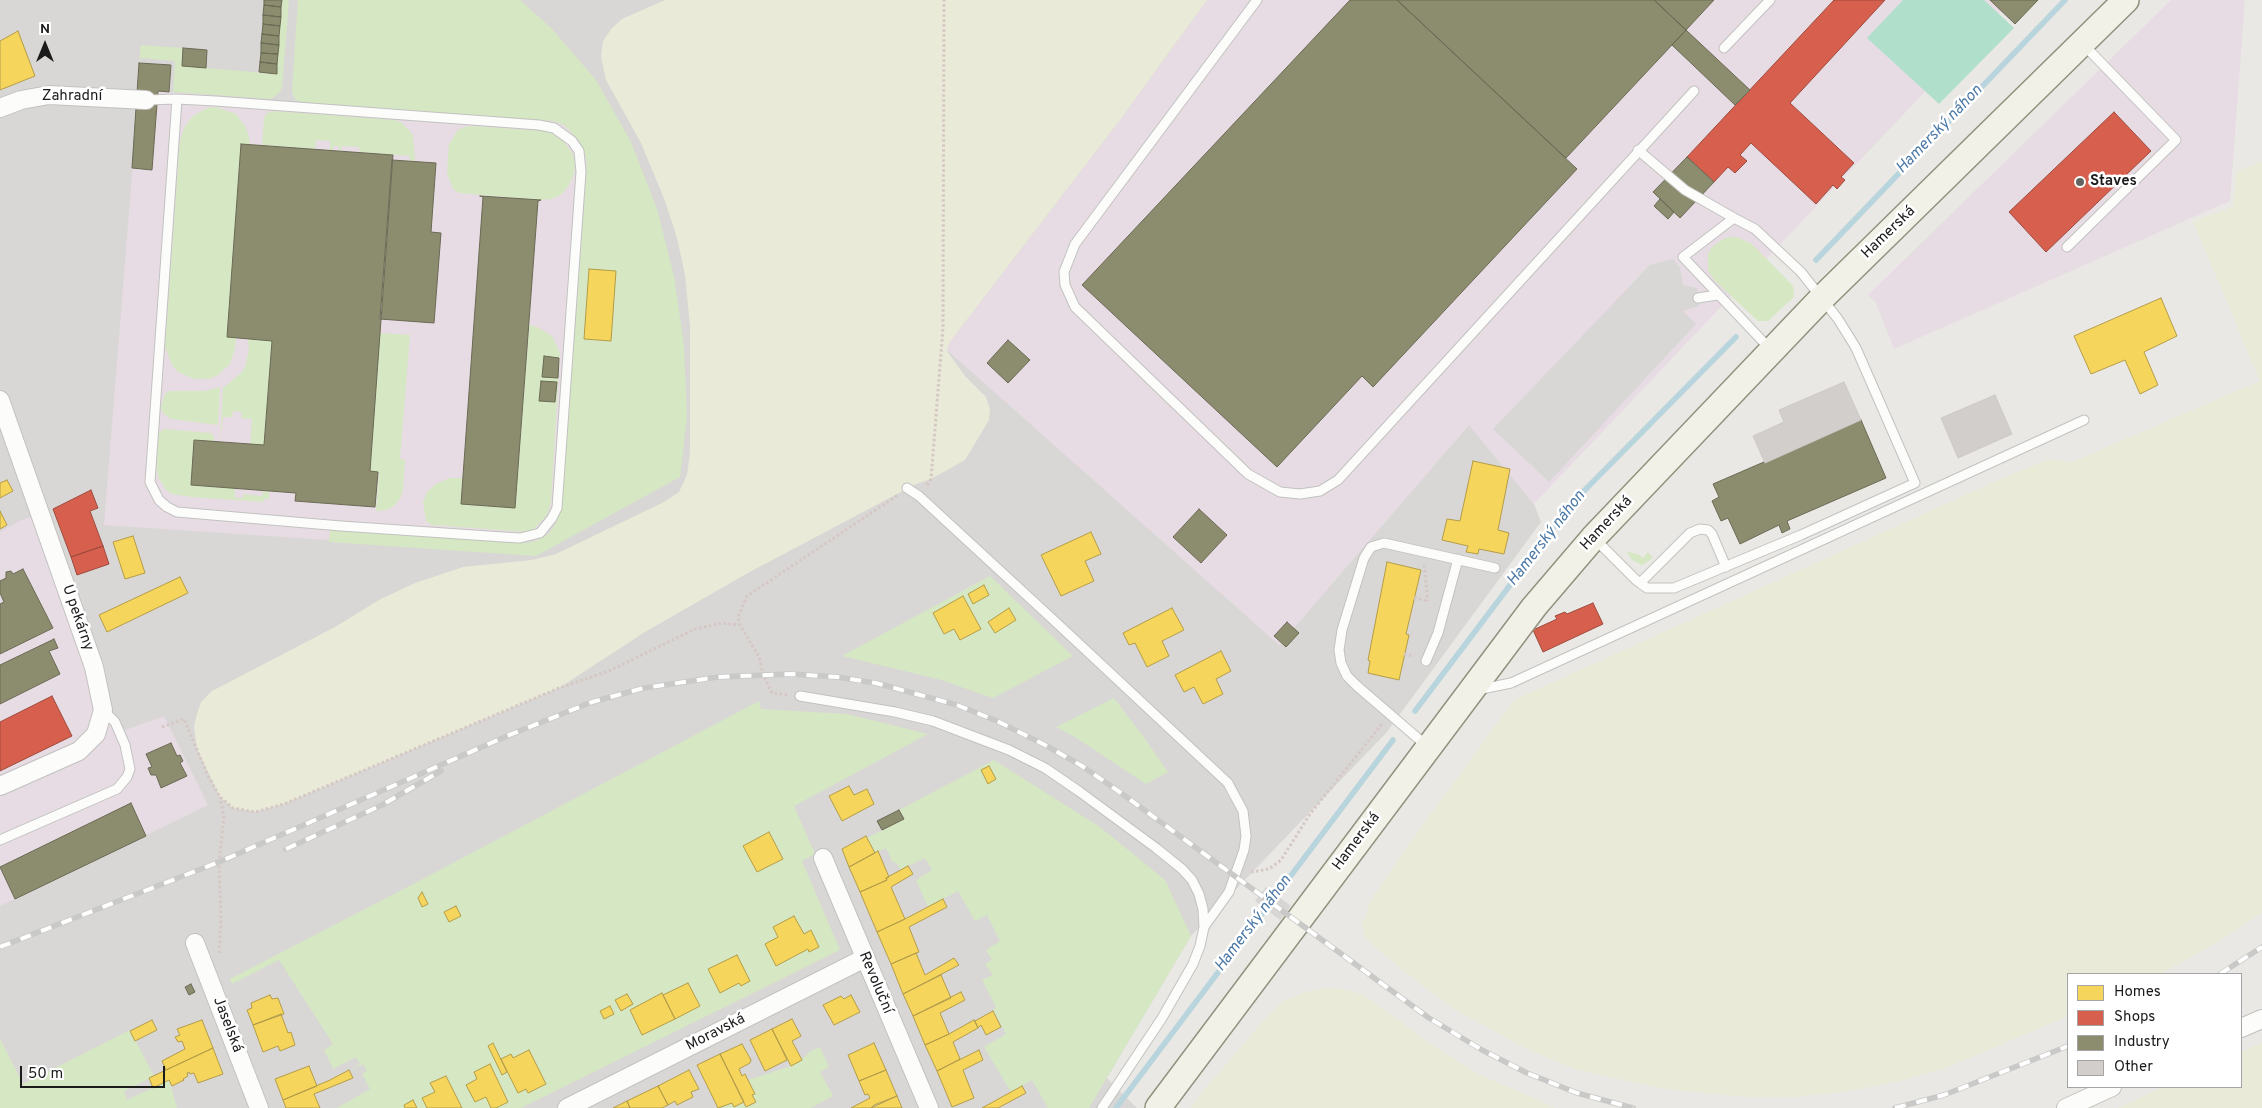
<!DOCTYPE html>
<html>
<head>
<meta charset="utf-8">
<style>
  body { margin:0 }
  #map { position:relative; width:2262px; height:1108px; overflow:hidden; background:#eae8e4; font-family:Overpass,sans-serif }
  canvas { display:block }
  .legend { position:absolute; left:2067px; top:973px; width:175px; height:115px; box-sizing:border-box; background:#fff; border:1px solid #a4a4a4; margin:0; padding:6px 9px; list-style:none; font-size:15px; color:#1b1b1b }
  .legend li { display:flex; align-items:center; gap:10px; height:25px }
  .legend b { width:25px; border:1px solid #a4a4a4 }
  .north { position:absolute; left:20px; top:20px; width:50px; height:50px; -webkit-text-stroke:4px #fff; paint-order:stroke; rotate:0deg; font-size:14px; font-weight:700; line-height:20px; text-align:center; color:#1b1b1b }
  .north::after { content:''; display:block; margin:auto; width:18px; height:22px; background:#1b1b1b; clip-path:polygon(50% 0,100% 100%,50% 72%,0 100%) }
  .scale { position:absolute; left:20px; top:1066px; width:145px; height:22px; box-sizing:border-box; border:2px solid #1b1b1b; border-top:0; padding-left:6px; font-size:15px; line-height:18px; white-space:nowrap; color:#1b1b1b; -webkit-text-stroke:4px #fff; paint-order:stroke }
</style>
</head>
<body>
<div id="map">
<canvas width="2262" height="1108"></canvas>
<ul class="legend">
<li><b style="height:14px;background:#f6d55c"></b>Homes</li>
<li><b style="height:14px;background:#d6604d"></b>Shops</li>
<li><b style="height:14px;background:#8c8c6e"></b>Industry</li>
<li><b style="height:14px;background:#d1cecb"></b>Other</li>
</ul>
<div class="north">N</div>
<div class="scale">50 m</div>
</div>
<script>
const context = document.querySelector('canvas').getContext('2d');
context.lineJoin = 'round';
function paint(path, color) {
  context.fillStyle = color;
  context.fill(path, 'evenodd');
}
function poly(rows) {
  const path = new Path2D();
  for (const r of rows) {
    path.moveTo(r[0], r[1]);
    for (let i = 2; i < r.length; i += 2) path.lineTo(r[i], r[i + 1]);
  }
  return path;
}
function strokePath(path, color, width, dash) {
  context.strokeStyle = color;
  context.lineWidth = width;
  context.lineCap = dash ? 'butt' : 'round';
  context.setLineDash(dash || []);
  context.stroke(path);
}
function label(font, color, halo, rows, align = 'center') {
  context.font = font + ' Overpass,sans-serif';
  context.lineWidth = 5;
  context.setLineDash([]);
  context.textBaseline = 'middle';
  context.strokeStyle = halo;
  context.fillStyle = color;
  for (const [text, x, y, turn = 0] of rows) {
    context.save();
    context.translate(x, y);
    context.rotate((+turn || 0) * Math.PI / 180);
    context.textAlign = isNaN(turn) ? turn : align;
    if (halo) context.strokeText(text, 0, 0);
    context.fillText(text, 0, 0);
    context.restore();
  }
}
const residential = poly([
  [0,0,1206,0,1279,645,1469,424,1534,504,1541,522,1386,733,1191,936,1107,1078,1137,1108,0,1108]
]);
const industrial = poly([
  [1207,0,2012,0,1534,504,1469,425,1279,645,947,350,949,343,1120,120],
  [2171,0,2245,0,2230,201,1894,349,1876,303,1868,295],
  [141,63,171,65,169,92,553,121,564,125,574,134,585,153,587,165,562,505,560,514,548,534,538,540,516,544,330,530,329,540,104,525],
  [40,514,101,694,120,732,164,716,208,805,0,906,0,532,19,521]
]);
const religious = poly([
  [62,122,117,126,115,159,50,157,0,174,0,137,43,123],
  [1673,259,1680,268,1683,285,1697,288,1699,306,1683,311,1696,324,1549,482,1493,429,1650,265]
]);
const farmland = poly([
  [665,0,1207,0,1120,120,949,343,947,351,965,376,986,397,990,409,989,420,965,460,931,479,914,485,746,574,645,632,559,688,284,804,255,812,233,808,220,797,197,749,194,727,197,714,201,702,212,691,335,627,379,600,415,583,463,567,532,560,556,554,664,502,679,492,687,475,690,453,690,326,685,275,677,238,665,201,641,143,606,80,601,57,603,41,612,28,622,19],
  [2262,162,2262,913,2218,942,2160,974,2068,974,2068,1016,1943,1069,1896,1082,1843,1092,1793,1097,1747,1097,1664,1089,1578,1070,1527,1049,1454,1009,1401,969,1365,938,1362,926,1371,900,1406,848,1514,700,2005,477,2049,459,2072,462,2260,381,2193,221,2233,207,2237,171],
  [1323,988,1343,989,1364,995,1432,1045,1478,1074,1556,1108,1191,1108,1203,1091,1267,1017,1284,1001,1302,993],
  [2262,1043,2262,1108,2117,1108,2164,1087,2241,1087,2241,1052]
]);
const grass = poly([
  [282,0,289,0,282,88,278,94,271,99,173,92,175,61,141,58,139,63,141,45,183,48,183,66,276,74],
  [298,0,520,0,551,28,596,80,631,142,657,209,674,276,684,346,687,417,680,477,536,556,329,542,330,530,526,543,538,540,548,534,555,525,562,505,587,165,585,153,580,142,564,125,553,121,300,102,295,99,292,92],
  [216,107,236,114,245,126,249,137,250,145,241,144,227,337,236,338,235,349,230,364,218,375,209,379,194,379,178,372,172,365,165,347,180,140,185,126,193,116,207,108],
  [272,111,394,120,401,122,413,135,415,160,409,162,410,156,360,152,359,147,342,146,341,151,339,151,339,146,333,146,333,151,330,150,330,141,316,140,315,149,262,145,264,119,266,114],
  [473,126,542,131,552,133,561,138,573,154,575,165,574,174,569,185,562,194,552,199,541,200,459,193,453,189,447,173,449,144,458,130,464,127],
  [1737,237,1752,244,1793,286,1794,297,1768,321,1758,321,1714,280,1708,270,1708,254,1712,247,1725,238],
  [529,325,537,327,552,336,560,353,551,502,547,515,534,529,526,532,432,525,426,521,423,502,427,492,436,484,450,478,462,478,461,504,515,508],
  [380,333,410,335,400,459,405,460,403,488,401,497,395,505,387,510,376,511,379,472,370,471],
  [248,339,272,341,264,445,250,444,252,419,241,418,242,412,233,411,232,417,223,417,220,442,223,388,241,373,245,367,249,349],
  [220,387,218,425,171,419,163,413,161,408,165,394,169,391,205,391],
  [164,429,211,433,214,436,214,442,194,441,191,485,235,488,235,498,243,498,243,494,262,496,263,490,269,491,269,499,264,499,263,502,192,497,172,494,166,490,158,477,156,465,159,433],
  [1625,549,1628,552,1638,554,1643,558,1648,552,1653,558,1642,565,1632,560],
  [990,576,1073,656,993,698,938,679,842,656],
  [1114,698,1145,739,1168,772,1146,784,1075,737,1056,727],
  [759,701,761,709,847,714,928,734,794,806,815,854,802,861,840,950,521,1108,337,1108,370,1089,362,1074,367,1071,363,1064,350,1071,360,1064,356,1057,333,1069,324,1050,333,1044,279,960,232,984,230,979,417,882],
  [994,760,1100,827,1165,880,1191,936,1089,1108,1048,1108,1032,1080,1011,1092,984,1047,1006,1034,993,1010,996,1007,982,980,993,975,985,964,992,960,986,950,1000,941,987,915,975,921,958,891,928,907,916,880,932,870,925,858,900,870,896,862,893,863,886,848,875,853,867,838,904,819,899,810],
  [130,1030,154,1076,124,1091,127,1100,169,1080,177,1108,0,1108,0,1039,23,1084],
  [820,1047,829,1067,820,1072,833,1096,811,1108,722,1108,741,1097,746,1107,756,1103,752,1095,754,1094,748,1080,791,1066,802,1060,809,1052]
]);
const pitch = poly([
  [1903,0,1984,0,2014,28,1939,104,1867,38]
]);
const pier = poly([
  [1266,887,1291,906,1280,920,1255,901]
]);
const homes = poly([
  [18,31,35,76,0,90,0,41,18,31],
  [589,269,616,271,611,341,584,339,589,269],
  [2161,298,2177,336,2144,352,2158,385,2140,394,2125,360,2091,374,2074,336,2161,298],
  [1473,461,1510,469,1498,530,1509,533,1504,554,1479,549,1478,554,1466,552,1468,546,1442,540,1447,519,1460,521,1473,461],
  [7,480,13,491,0,498,0,483,7,480],
  [0,511,7,525,0,529,0,511],
  [1091,532,1101,554,1085,561,1094,581,1061,596,1041,555,1091,532],
  [133,536,145,573,125,579,113,542,133,536],
  [1387,562,1421,570,1406,634,1409,635,1399,680,1368,673,1370,661,1368,660,1387,562],
  [180,577,188,593,107,632,99,615,180,577],
  [984,585,989,595,973,604,968,594,984,585],
  [963,596,981,629,960,640,954,629,944,634,933,613,963,596],
  [1009,608,1016,620,995,633,988,622,1009,608],
  [1172,608,1184,630,1162,641,1169,656,1147,667,1135,643,1129,645,1123,633,1172,608],
  [1221,651,1231,671,1216,679,1223,694,1203,704,1194,687,1184,692,1175,675,1221,651],
  [989,766,996,779,988,784,981,770,989,766],
  [849,786,854,795,867,789,874,804,842,821,829,796,849,786],
  [769,832,783,859,757,872,743,846,769,832],
  [866,836,875,853,849,867,842,849,866,836],
  [878,851,889,877,886,878,887,880,860,892,849,867,878,851],
  [908,866,913,874,891,887,905,919,877,932,860,892,887,880,886,878,908,866],
  [422,892,428,904,422,907,418,898,422,892],
  [943,899,947,907,909,927,919,952,891,964,877,932,905,919,943,899],
  [456,906,461,916,449,922,444,912,456,906],
  [794,916,804,934,811,930,819,947,809,952,808,949,776,966,765,944,778,937,773,927,794,916],
  [916,953,925,975,954,958,959,965,903,994,891,964,916,953],
  [737,955,750,981,741,986,739,983,720,993,708,969,737,955],
  [941,975,951,998,913,1016,903,994,941,975],
  [688,983,700,1006,675,1019,663,995,688,983],
  [961,992,965,1000,940,1013,949,1034,925,1045,913,1016,961,992],
  [662,993,675,1019,642,1035,630,1010,662,993],
  [627,994,633,1004,621,1011,615,1000,627,994],
  [270,995,272,999,278,998,284,1014,253,1025,247,1010,252,1008,251,1003,270,995],
  [851,995,860,1012,834,1025,823,1005,841,996,844,999,851,995],
  [610,1006,614,1014,604,1019,600,1011,610,1006],
  [993,1011,1001,1027,986,1035,981,1025,978,1028,975,1021,993,1011],
  [281,1014,288,1033,291,1032,295,1045,280,1051,278,1046,263,1052,253,1025,281,1014],
  [792,1019,801,1036,792,1041,802,1060,791,1066,772,1029,792,1019],
  [152,1020,157,1030,135,1041,130,1031,152,1020],
  [202,1020,213,1048,166,1070,162,1061,185,1049,182,1041,178,1042,175,1037,180,1035,177,1029,202,1020],
  [974,1020,978,1028,953,1042,960,1059,937,1071,925,1045,949,1034,974,1020],
  [772,1029,787,1060,765,1071,750,1040,772,1029],
  [493,1043,507,1072,502,1075,488,1046,493,1043],
  [874,1043,886,1070,859,1081,848,1055,874,1043],
  [742,1044,751,1060,750,1063,739,1069,742,1076,745,1074,755,1094,752,1095,756,1102,746,1107,720,1054,742,1044],
  [213,1048,223,1074,198,1083,194,1073,190,1074,189,1072,187,1073,188,1076,183,1079,184,1080,172,1086,169,1080,153,1088,149,1078,213,1048],
  [529,1050,546,1084,528,1093,526,1089,518,1093,501,1059,511,1054,513,1058,529,1050],
  [979,1050,983,1060,963,1070,974,1098,952,1107,937,1071,979,1050],
  [720,1054,744,1102,734,1107,732,1103,718,1108,697,1065,720,1054],
  [490,1064,508,1102,496,1108,491,1108,486,1097,475,1102,466,1085,477,1079,474,1072,490,1064],
  [309,1066,317,1086,283,1100,275,1079,309,1066],
  [349,1070,353,1078,314,1094,320,1108,286,1108,283,1100,330,1080,349,1070],
  [689,1070,699,1089,691,1092,693,1097,677,1105,675,1101,668,1105,658,1086,689,1070],
  [886,1070,897,1096,871,1108,851,1108,870,1098,868,1094,865,1095,859,1081,886,1070],
  [446,1076,462,1108,427,1108,422,1098,435,1092,430,1083,446,1076],
  [658,1086,668,1105,662,1108,630,1108,627,1101,658,1086],
  [1022,1086,1026,1093,998,1108,982,1108,1022,1086],
  [897,1096,902,1108,871,1108,874,1105,897,1096],
  [413,1100,417,1108,405,1108,404,1105,413,1100],
  [627,1101,630,1108,613,1108,627,1101]
]);
const shops = poly([
  [1834,0,1885,0,1790,103,1854,163,1841,177,1845,180,1837,189,1833,185,1816,204,1751,143,1740,155,1747,161,1735,173,1728,167,1714,182,1687,157,1834,0],
  [2114,112,2151,151,2046,252,2009,212,2114,112],
  [91,490,98,508,90,511,103,546,71,557,53,509,91,490],
  [103,546,109,564,77,575,71,557,103,546],
  [1593,603,1603,624,1543,652,1533,630,1557,619,1555,616,1565,612,1567,614,1593,603],
  [52,696,72,736,0,771,0,722,52,696]
]);
const industry = poly([
  [264,0,282,0,281,7,264,5,264,0],
  [1350,0,1397,0,1577,169,1373,387,1362,376,1277,467,1082,285,1350,0],
  [1397,0,1654,0,1686,30,1566,158,1397,0],
  [1654,0,1714,0,1686,30,1654,0],
  [1990,0,2038,0,2015,24,1990,0],
  [264,5,281,7,281,17,263,15,264,5],
  [263,15,281,17,280,26,263,24,263,15],
  [263,24,280,26,279,36,262,34,263,24],
  [1686,30,1750,90,1735,105,1672,45,1686,30],
  [262,34,279,36,279,45,261,43,262,34],
  [261,43,279,45,278,54,261,53,261,43],
  [183,48,207,50,206,68,182,66,183,48],
  [261,53,278,54,277,64,260,62,261,53],
  [260,62,277,64,277,74,259,72,260,62],
  [139,63,171,65,169,92,158,91,152,170,132,168,139,63],
  [241,144,393,155,370,471,378,472,375,507,295,501,296,493,191,485,194,440,264,445,272,341,227,337,241,144],
  [1687,157,1714,182,1680,218,1653,192,1687,157],
  [392,160,436,163,431,232,441,233,434,323,380,319,392,160],
  [480,196,541,200,538,201,515,508,461,504,483,197,480,196],
  [1660,199,1674,212,1668,219,1654,206,1660,199],
  [1008,340,1030,360,1008,383,987,363,1008,340],
  [544,356,559,358,558,378,542,377,544,356],
  [541,381,557,382,555,402,539,401,541,381],
  [1861,420,1886,478,1787,521,1790,529,1782,533,1779,525,1740,544,1728,518,1721,521,1712,501,1719,497,1713,484,1861,420],
  [1199,509,1227,535,1201,563,1173,537,1199,509],
  [23,569,53,628,0,654,0,604,4,602,0,593,0,581,6,578,6,572,11,571,13,574,23,569],
  [1287,622,1299,633,1286,647,1274,636,1287,622],
  [54,639,58,648,49,651,60,674,0,704,0,665,54,639],
  [171,743,177,756,180,755,183,761,180,763,187,776,161,788,156,775,151,775,148,768,152,767,146,754,171,743],
  [131,803,146,836,15,899,0,867,131,803],
  [899,810,904,819,882,830,877,821,899,810],
  [191,984,195,992,189,995,185,987,191,984]
]);
const stream = poly([
  [1816,260,2065,0],
  [1415,711,1572,503,1736,337],
  [1116,1108,1393,740]
]);
const building = poly([
  [1844,382,1861,420,1765,463,1753,436,1784,422,1779,410,1844,382],
  [1995,395,2012,434,1958,458,1941,418,1995,395]
]);
const path = poly([
  [927,485,931,479,943,328,944,0],
  [1424,565,1428,601],
  [1414,598,1428,601],
  [1404,654,1414,656],
  [787,695,772,693,763,674,759,657,740,625,738,617,747,596,898,495],
  [162,727,184,719,208,776,220,797,233,808,255,812,284,804,559,688,609,671,695,629,722,623,740,625],
  [1251,872,1269,869,1281,860,1310,814,1382,724],
  [219,953,221,921,219,862,224,817,220,797]
]);
const lane = poly([
  [1257,0,1075,244,1064,272,1065,285,1075,307,1248,474,1280,492,1300,494,1320,491,1338,480,1694,91],
  [1724,48,1770,0],
  [146,100,177,99,216,101,539,125,554,128,572,141,579,151,581,172,557,508,552,518,540,533,520,538,503,537,341,526,177,512,167,507,159,500,150,482,177,99],
  [1638,150,1685,190,1734,218],
  [2067,247,2176,140,2082,43],
  [1698,298,1717,295],
  [907,488,919,496,1060,626,1228,783,1243,811,1246,836,1244,850,1229,892,1204,927],
  [1594,538,1636,580,1647,588,1674,588,1801,535,1915,483,1856,348,1838,319,1801,272,1755,229,1734,218,1683,257,1771,350],
  [1640,583,1690,533,1700,529,1708,530,1712,534,1726,567],
  [1426,661,1438,633,1458,559],
  [1477,690,1511,683,2084,420],
  [800,696,895,712,933,721,1009,750,1045,768,1080,792,1156,848,1182,869,1192,880,1199,894,1203,909,1204,927,1200,946,1193,964,1162,1018,1102,1108],
  [1428,747,1357,686,1347,676,1341,663,1339,650,1342,630,1364,558,1371,547,1384,543,1495,568],
  [0,840,117,789,127,777,130,769,125,745,115,722,103,710]
]);
const street = poly([
  [0,108,21,100,49,95,146,100],
  [0,400,94,667,103,710,96,734,79,751,0,786],
  [823,858,929,1108],
  [195,943,259,1108],
  [2241,1028,2262,1019],
  [567,1108,865,958],
  [2066,1108,2112,1087]
]);
const secondary = poly([
  [1158,1108,1534,607,1593,538,1822,298,2126,0]
]);
const rail = poly([
  [286,849,382,805,441,771],
  [0,947,219,862,507,736,592,702,644,688,718,677,791,674,837,677,876,683,957,705,997,721,1047,746,1082,766,1121,793,1429,1018,1482,1050,1527,1073,1577,1093,1633,1108],
  [2220,974,2262,947],
  [1895,1108,1944,1095,2068,1046]
]);
const markers = [
  [2080,182,5,"#636361"]
];
const streetNames = [
  ["Zahradní",72,97],
  ["Hamerská",1889,233,-44],
  ["Hamerská",1607,524,-47],
  ["U pekárny",77,618,71],
  ["Hamerská",1357,842,-53],
  ["Revoluční",875,983,67],
  ["Jaselská",227,1025,69],
  ["Moravská",716,1033,-27]
];
const poiNames = [
  ["Staves",2090,182]
];
const waterNames = [
  ["Hamerský náhon",1940,130,-46],
  ["Hamerský náhon",1547,539,-52],
  ["Hamerský náhon",1254,924,-53]
];
paint(residential, '#d9d7d5');
paint(industrial, '#e7dce3');
paint(religious, '#d8d7d5');
paint(farmland, '#e9ead7');
paint(grass, '#d6e7c3');
paint(pitch, '#b0e0cc');
paint(pier, '#d7d6d5');
paint(homes, '#f6d55c');
strokePath(homes, '#b49d48', 1);
paint(shops, '#d6604d');
strokePath(shops, '#9e4b3e', 1);
paint(industry, '#8c8c6e');
strokePath(industry, '#6a6a55', 1);
strokePath(stream, '#b8d4dc', 5.5);
paint(building, '#d1cecb');
strokePath(building, '#cdc9c5', 1);
strokePath(lane, '#c2c2c0', 11);
strokePath(street, '#c2c2c0', 20);
strokePath(secondary, '#91927d', 28);
strokePath(path, '#d5c7c4', 3, [2.5, 2.5]);
strokePath(lane, '#fcfcfb', 9);
strokePath(street, '#fcfcfb', 18);
strokePath(secondary, '#f1f1e8', 25);
strokePath(rail, '#c9c9c8', 5.5);
strokePath(rail, '#fff', 4, [11]);
for (const [x, y, r, color] of markers) {
  const dot = new Path2D();
  dot.arc(x, y, r, 0, 2 * Math.PI);
  context.fillStyle = color;
  context.fill(dot);
  strokePath(dot, '#fff', 2);
}
label('15px', '#1b1b1b', '#fff', streetNames);
label('bold 15px', '#1b1b1b', '#fff', poiNames, 'left');
label('italic 16px', '#4c79a6', '#fff', waterNames);
</script>
</body>
</html>
